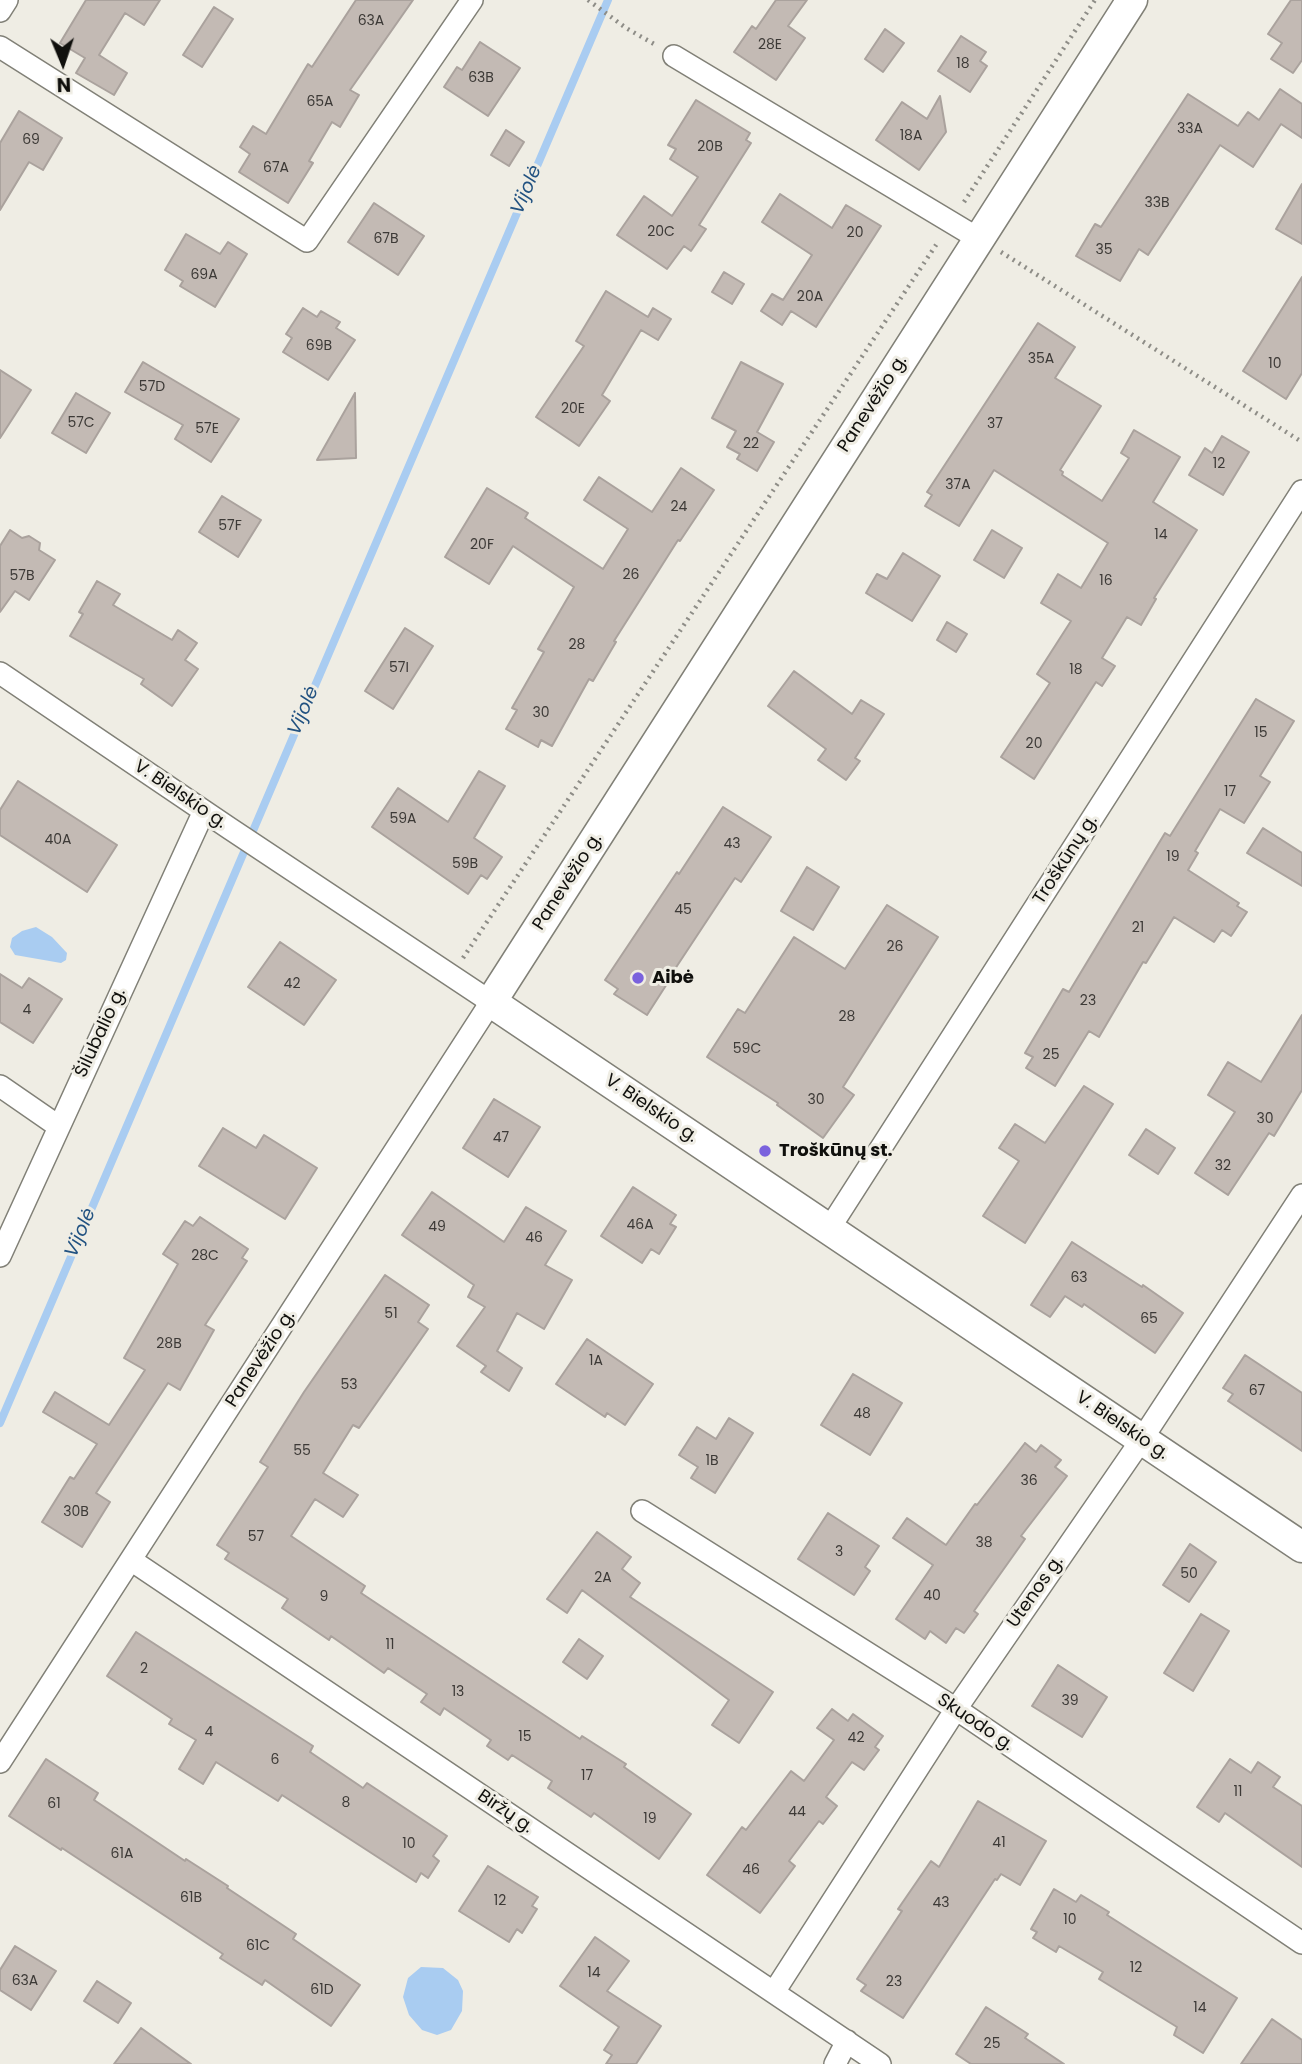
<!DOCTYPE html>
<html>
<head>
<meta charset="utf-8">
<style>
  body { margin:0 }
  #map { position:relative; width:1302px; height:2064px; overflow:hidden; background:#efede4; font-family:Poppins,sans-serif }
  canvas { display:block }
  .north { position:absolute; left:28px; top:28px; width:70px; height:70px; -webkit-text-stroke:5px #efede4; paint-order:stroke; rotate:178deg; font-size:19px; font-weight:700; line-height:28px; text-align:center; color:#10100d }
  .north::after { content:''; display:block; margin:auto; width:24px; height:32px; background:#10100d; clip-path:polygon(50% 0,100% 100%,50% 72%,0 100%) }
</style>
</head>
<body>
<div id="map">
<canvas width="1302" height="2064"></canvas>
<div class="north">N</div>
</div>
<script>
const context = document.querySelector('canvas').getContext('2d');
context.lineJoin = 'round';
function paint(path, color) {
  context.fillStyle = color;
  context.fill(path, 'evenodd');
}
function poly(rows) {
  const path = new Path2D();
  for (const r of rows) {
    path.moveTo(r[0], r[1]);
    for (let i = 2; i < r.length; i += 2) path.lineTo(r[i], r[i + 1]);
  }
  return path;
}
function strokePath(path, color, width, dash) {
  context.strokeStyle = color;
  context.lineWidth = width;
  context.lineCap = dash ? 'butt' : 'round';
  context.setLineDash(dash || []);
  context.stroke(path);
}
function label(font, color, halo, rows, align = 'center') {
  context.font = font + ' Poppins,sans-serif';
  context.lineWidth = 6;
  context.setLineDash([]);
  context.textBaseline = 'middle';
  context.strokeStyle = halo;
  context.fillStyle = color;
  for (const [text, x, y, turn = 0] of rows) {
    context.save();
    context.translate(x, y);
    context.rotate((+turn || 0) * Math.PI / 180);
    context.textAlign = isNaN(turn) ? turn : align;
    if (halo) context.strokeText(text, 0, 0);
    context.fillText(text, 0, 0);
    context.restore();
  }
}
const water = poly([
  [36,927,52,937,67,953,66,960,61,963,15,955,10,947,12,938,22,931],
  [421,1967,443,1968,458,1980,463,1991,462,2011,451,2030,437,2035,422,2030,409,2015,403,1997,408,1978]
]);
const stream = poly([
  [0,1423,608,0]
]);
const building = poly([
  [86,0,160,0,144,25,125,13,99,55,127,73,114,95,76,73,85,58,60,43,86,0],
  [356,0,413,0,350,90,359,95,340,127,332,122,309,161,313,163,288,203,239,172,250,154,240,147,253,126,266,134,308,64,312,67,356,0],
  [776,0,807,0,788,26,805,38,776,80,734,52,752,26,756,29,776,0],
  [1291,0,1302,0,1302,60,1293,73,1271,59,1282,43,1268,34,1291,0],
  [214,7,233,19,202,67,183,55,214,7],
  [885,29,904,43,883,72,865,59,885,29],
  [961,36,986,52,980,61,987,66,970,92,938,71,961,36],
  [480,42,520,68,488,116,444,87,457,67,462,70,480,42],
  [1280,89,1302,104,1302,138,1281,124,1253,167,1220,145,1148,255,1139,249,1120,281,1076,256,1095,224,1101,227,1188,94,1238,126,1248,112,1259,120,1280,89],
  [940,96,946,132,919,170,876,140,902,102,927,119,940,96],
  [696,100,750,133,746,140,751,143,699,225,706,229,691,251,684,246,667,269,617,235,644,196,672,216,698,177,670,159,676,149,668,145,696,100],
  [19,111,62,138,43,170,29,162,0,210,0,143,19,111],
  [506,130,524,142,509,166,491,155,506,130],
  [1302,184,1302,244,1276,229,1302,184],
  [780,194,832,228,846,205,881,226,816,327,791,311,782,325,761,311,772,294,783,300,812,255,762,222,780,194],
  [374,203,424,236,398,275,348,242,374,203],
  [186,234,220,254,228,242,247,254,215,307,180,286,183,281,165,270,186,234],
  [724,272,744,284,732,304,712,292,724,272],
  [1302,277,1302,373,1286,399,1243,371,1302,277],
  [606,291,648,317,653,308,671,319,658,340,641,330,602,395,610,401,579,446,536,417,584,346,576,341,606,291],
  [303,308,317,317,321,311,340,322,336,328,355,340,328,380,283,352,292,338,286,334,303,308],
  [1038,323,1075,347,1055,378,1101,406,1060,470,1063,472,1062,475,1102,501,1129,458,1121,453,1134,430,1180,457,1153,502,1197,530,1154,598,1156,599,1141,625,1127,617,1102,658,1115,666,1102,686,1096,682,1034,779,1001,757,1050,683,1037,674,1071,621,1041,603,1058,574,1081,588,1108,543,994,470,959,526,925,506,932,495,927,492,1038,323],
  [143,362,239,419,211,462,175,439,183,425,125,392,143,362],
  [741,362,783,384,757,432,774,442,757,471,737,459,740,454,727,447,736,431,712,418,741,362],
  [0,370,31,390,0,438,0,370],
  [76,393,110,413,86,453,52,433,76,393],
  [355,393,356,458,317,460,355,393],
  [1222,436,1249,452,1223,495,1189,475,1205,448,1212,453,1222,436],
  [681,468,714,490,680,541,678,540,614,641,616,642,593,681,589,679,552,746,541,740,538,747,506,729,517,710,512,708,544,652,538,649,574,587,513,546,489,584,445,557,487,488,528,513,525,518,603,569,628,529,584,500,599,477,652,512,681,468],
  [222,496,261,520,238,557,199,532,222,496],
  [10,530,22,538,29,536,40,543,39,550,55,560,29,600,15,591,0,612,0,546,10,530],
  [992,530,1022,548,1004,578,974,560,992,530],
  [903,553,940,576,912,621,866,593,877,574,887,579,903,553],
  [97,581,120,594,113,605,172,640,178,630,197,643,185,660,198,669,172,706,141,684,144,679,70,636,83,614,79,612,97,581],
  [947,622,967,634,956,652,937,640,947,622],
  [405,628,433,646,393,709,365,691,405,628],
  [794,671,852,714,861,700,884,714,855,758,860,761,846,780,818,760,826,749,768,706,794,671],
  [1256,699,1294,721,1260,776,1270,782,1244,823,1220,809,1195,851,1198,853,1188,870,1239,903,1237,906,1247,912,1231,936,1222,930,1214,942,1174,917,1146,963,1143,962,1099,1037,1089,1031,1055,1086,1026,1068,1033,1057,1025,1053,1063,989,1069,992,1165,833,1170,836,1256,699],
  [479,771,505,786,474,838,502,857,487,879,481,875,468,894,372,827,398,788,448,822,479,771],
  [18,781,117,845,87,892,0,835,0,810,18,781],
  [723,807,771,837,741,882,735,878,671,975,672,976,647,1015,614,994,618,989,605,980,677,872,679,874,723,807],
  [1263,828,1302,853,1302,886,1247,853,1263,828],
  [807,867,839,887,813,930,781,911,807,867],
  [887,905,938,937,843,1087,854,1095,823,1138,777,1105,778,1103,707,1057,738,1009,745,1013,794,937,845,969,887,905],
  [280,942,336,980,304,1025,248,987,280,942],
  [0,974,22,988,29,978,62,999,33,1043,0,1022,0,974],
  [1302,1015,1302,1090,1274,1136,1269,1133,1228,1195,1195,1173,1235,1112,1208,1095,1228,1062,1261,1082,1302,1015],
  [1084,1086,1113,1104,1025,1243,983,1216,1019,1161,999,1148,1015,1124,1045,1143,1084,1086],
  [494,1099,540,1127,508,1177,463,1148,494,1099],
  [223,1128,256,1148,264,1135,317,1168,285,1219,199,1166,223,1128],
  [1146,1129,1175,1148,1158,1174,1129,1155,1146,1129],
  [633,1187,676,1215,670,1224,676,1227,659,1254,651,1249,642,1263,601,1236,633,1187],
  [432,1192,504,1242,526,1207,566,1231,545,1265,572,1280,544,1329,517,1313,497,1351,522,1368,509,1391,481,1372,486,1366,457,1346,485,1307,468,1297,474,1285,402,1235,432,1192],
  [200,1217,248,1249,242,1258,247,1261,205,1325,214,1330,180,1390,168,1383,96,1493,110,1502,82,1547,42,1522,70,1477,74,1479,97,1444,43,1412,55,1392,109,1425,145,1370,124,1358,178,1264,163,1254,185,1221,193,1226,200,1217],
  [1072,1242,1142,1287,1143,1285,1183,1313,1155,1353,1084,1304,1082,1307,1065,1296,1050,1317,1031,1305,1072,1242],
  [385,1275,429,1305,418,1322,428,1329,359,1428,353,1425,323,1473,358,1495,343,1517,315,1499,291,1536,365,1586,361,1593,580,1739,582,1736,626,1764,624,1767,691,1814,659,1859,594,1813,591,1817,548,1788,552,1781,512,1755,508,1760,487,1746,491,1740,444,1708,440,1715,421,1702,427,1694,388,1668,384,1673,331,1636,329,1640,282,1608,288,1599,225,1559,229,1553,217,1545,268,1467,260,1462,304,1392,385,1275],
  [587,1339,653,1384,625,1425,607,1413,605,1417,556,1384,587,1339],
  [1245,1355,1302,1393,1302,1451,1228,1401,1233,1394,1223,1388,1245,1355],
  [853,1374,902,1403,870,1455,821,1425,853,1374],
  [729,1418,753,1433,715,1493,691,1478,698,1467,679,1455,697,1427,716,1439,729,1418],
  [1025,1443,1036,1452,1041,1445,1061,1460,1055,1467,1067,1476,1021,1536,1025,1539,974,1611,978,1614,964,1633,956,1628,946,1643,930,1631,925,1639,896,1619,933,1565,893,1538,907,1518,946,1545,975,1504,977,1505,1025,1443],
  [828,1513,879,1546,865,1567,870,1571,854,1595,798,1559,828,1513],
  [597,1532,631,1557,622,1569,640,1583,630,1597,773,1692,739,1743,712,1725,729,1700,582,1590,567,1613,547,1599,597,1532],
  [1190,1544,1216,1562,1189,1602,1163,1585,1190,1544],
  [1201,1614,1229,1631,1193,1691,1164,1673,1201,1614],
  [136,1632,313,1746,310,1752,363,1788,367,1783,447,1836,433,1856,439,1861,428,1878,421,1873,416,1882,282,1795,278,1801,216,1762,203,1784,179,1769,196,1740,169,1724,172,1719,107,1676,136,1632],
  [579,1639,603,1656,587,1679,563,1662,579,1639],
  [1058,1665,1107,1697,1082,1737,1032,1706,1058,1665],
  [832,1709,848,1721,853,1714,883,1736,875,1747,879,1750,864,1770,852,1762,826,1797,837,1806,823,1824,819,1821,789,1861,795,1866,760,1913,707,1875,742,1827,746,1830,791,1771,804,1781,834,1740,817,1728,832,1709],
  [46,1759,98,1793,94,1800,185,1861,186,1859,228,1886,227,1888,296,1934,293,1939,360,1985,331,2026,265,1980,262,1985,220,1958,223,1954,62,1848,61,1850,9,1816,46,1759],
  [1230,1759,1251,1773,1258,1762,1280,1777,1273,1787,1302,1806,1302,1867,1225,1813,1219,1822,1197,1807,1230,1759],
  [978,1801,1046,1841,1020,1885,1001,1874,997,1880,995,1879,903,2018,861,1991,866,1985,857,1979,902,1911,898,1909,931,1861,939,1867,978,1801],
  [488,1866,538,1897,532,1906,537,1909,522,1933,517,1929,509,1942,459,1911,488,1866],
  [1054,1889,1076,1902,1081,1895,1109,1912,1107,1915,1237,1998,1203,2053,1174,2035,1177,2027,1099,1979,1103,1972,1059,1946,1056,1952,1033,1938,1037,1932,1031,1929,1054,1889],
  [595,1937,629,1961,607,1991,661,2026,636,2064,606,2064,612,2055,604,2050,619,2027,560,1986,595,1937],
  [15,1946,56,1971,31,2010,0,1990,0,1970,15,1946],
  [97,1981,131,2003,118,2023,84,2001,97,1981],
  [986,2007,1028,2034,1025,2038,1064,2064,971,2064,956,2054,986,2007],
  [1272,2019,1302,2040,1302,2064,1241,2064,1272,2019],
  [141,2028,191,2064,114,2064,141,2028]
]);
const path = poly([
  [588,0,626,28,654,44],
  [964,202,1095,0],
  [1001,252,1302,442],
  [463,958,938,242]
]);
const street = poly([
  [0,11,7,0],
  [0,47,307,241,472,0],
  [674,56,979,239],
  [0,673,229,828,491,1002,0,1762],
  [0,1086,58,1126],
  [829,1229,1302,491],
  [0,1256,204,811],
  [642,1511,956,1709,1302,1943],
  [131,1560,880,2064],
  [774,1992,956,1709,1142,1439,1302,1195],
  [835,2064,847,2041]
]);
const secondary = poly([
  [1132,0,491,1002,1302,1547]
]);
const markers = [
  [638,978,7,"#7a62dd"],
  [765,1151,7,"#7a62dd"]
];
const numberNames = [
  ["63A",371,21],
  ["28E",770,45],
  ["18",963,64],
  ["63B",481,78],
  ["65A",320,102],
  ["33A",1190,129],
  ["18A",911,136],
  ["69",31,140],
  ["20B",710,147],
  ["67A",276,168],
  ["33B",1157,203],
  ["20C",661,232],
  ["20",855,233],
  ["67B",386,239],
  ["35",1104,250],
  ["69A",204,275],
  ["20A",810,297],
  ["69B",319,346],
  ["35A",1041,359],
  ["10",1275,364],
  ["57D",152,387],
  ["20E",573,409],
  ["57C",81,423],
  ["37",995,424],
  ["57E",207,429],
  ["22",751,444],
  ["12",1219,464],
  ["37A",958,485],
  ["24",679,507],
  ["57F",230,526],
  ["14",1161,535],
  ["20F",482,545],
  ["26",631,575],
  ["57B",22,576],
  ["16",1106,581],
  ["28",577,645],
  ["57I",399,668],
  ["18",1076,670],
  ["30",541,713],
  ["15",1261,733],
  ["20",1034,744],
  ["17",1230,792],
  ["59A",403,819],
  ["40A",58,840],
  ["43",732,844],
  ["19",1173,857],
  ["59B",465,864],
  ["45",683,910],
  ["21",1138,928],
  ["26",895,947],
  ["42",292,984],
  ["23",1088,1001],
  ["4",27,1010],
  ["28",847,1017],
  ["59C",747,1049],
  ["25",1051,1055],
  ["30",816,1100],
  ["30",1265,1119],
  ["47",501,1138],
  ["32",1223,1166],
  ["46A",640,1225],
  ["49",437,1227],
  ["46",534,1238],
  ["28C",205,1256],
  ["63",1079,1278],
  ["51",391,1314],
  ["65",1149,1319],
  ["28B",169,1344],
  ["1A",596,1361],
  ["53",349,1385],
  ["67",1257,1391],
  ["48",862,1414],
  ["55",302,1451],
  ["1B",712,1461],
  ["36",1029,1481],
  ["30B",76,1512],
  ["57",256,1537],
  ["38",984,1543],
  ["3",839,1552],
  ["50",1189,1574],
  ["2A",603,1578],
  ["40",932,1596],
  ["9",324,1597],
  ["11",390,1645],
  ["2",144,1669],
  ["13",458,1692],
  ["39",1070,1701],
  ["4",209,1732],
  ["15",525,1737],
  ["42",856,1738],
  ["6",275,1760],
  ["17",587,1776],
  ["11",1238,1792],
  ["8",346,1803],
  ["61",54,1804],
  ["44",797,1812],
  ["19",650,1819],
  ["41",999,1843],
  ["10",409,1844],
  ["61A",122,1854],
  ["46",751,1870],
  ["61B",191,1898],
  ["12",500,1901],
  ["43",941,1903],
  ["10",1070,1920],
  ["61C",258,1946],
  ["12",1136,1968],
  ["14",594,1973],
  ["63A",25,1981],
  ["23",894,1982],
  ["61D",322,1990],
  ["14",1200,2008],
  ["25",992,2044]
];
const streetNames = [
  ["Panevėžio g.",873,404,-57],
  ["V. Bielskio g.",180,795,34],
  ["Troškūnų g.",1066,860,-57],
  ["Panevėžio g.",568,882,-57],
  ["Šilubalio g.",101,1033,-65],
  ["V. Bielskio g.",651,1109,34],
  ["Panevėžio g.",261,1359,-57],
  ["V. Bielskio g.",1122,1426,34],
  ["Utenos g.",1036,1592,-55],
  ["Skuodo g.",975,1723,34],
  ["Biržų g.",505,1812,34]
];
const poiNames = [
  ["Aibė",652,978],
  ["Troškūnų st.",779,1151]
];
const waterNames = [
  ["Vijolė",527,190,-67],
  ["Vijolė",304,711,-67],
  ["Vijolė",81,1233,-67]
];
paint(water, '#a9ccf1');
strokePath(stream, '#a9ccf1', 8);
paint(building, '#c3bab4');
strokePath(building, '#aaa29d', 2);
strokePath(street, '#818077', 24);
strokePath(secondary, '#818077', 33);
strokePath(path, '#8e8d87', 4.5, [2, 5]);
strokePath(street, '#fff', 21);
strokePath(secondary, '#fff', 30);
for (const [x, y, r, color] of markers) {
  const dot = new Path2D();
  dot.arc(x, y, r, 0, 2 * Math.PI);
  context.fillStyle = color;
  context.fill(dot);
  strokePath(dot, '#efede4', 2.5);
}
label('14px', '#3d3a37', null, numberNames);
label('18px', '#10100d', '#efede4', streetNames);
label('bold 18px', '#10100d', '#efede4', poiNames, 'left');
label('italic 19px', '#225281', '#efede4', waterNames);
</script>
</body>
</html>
